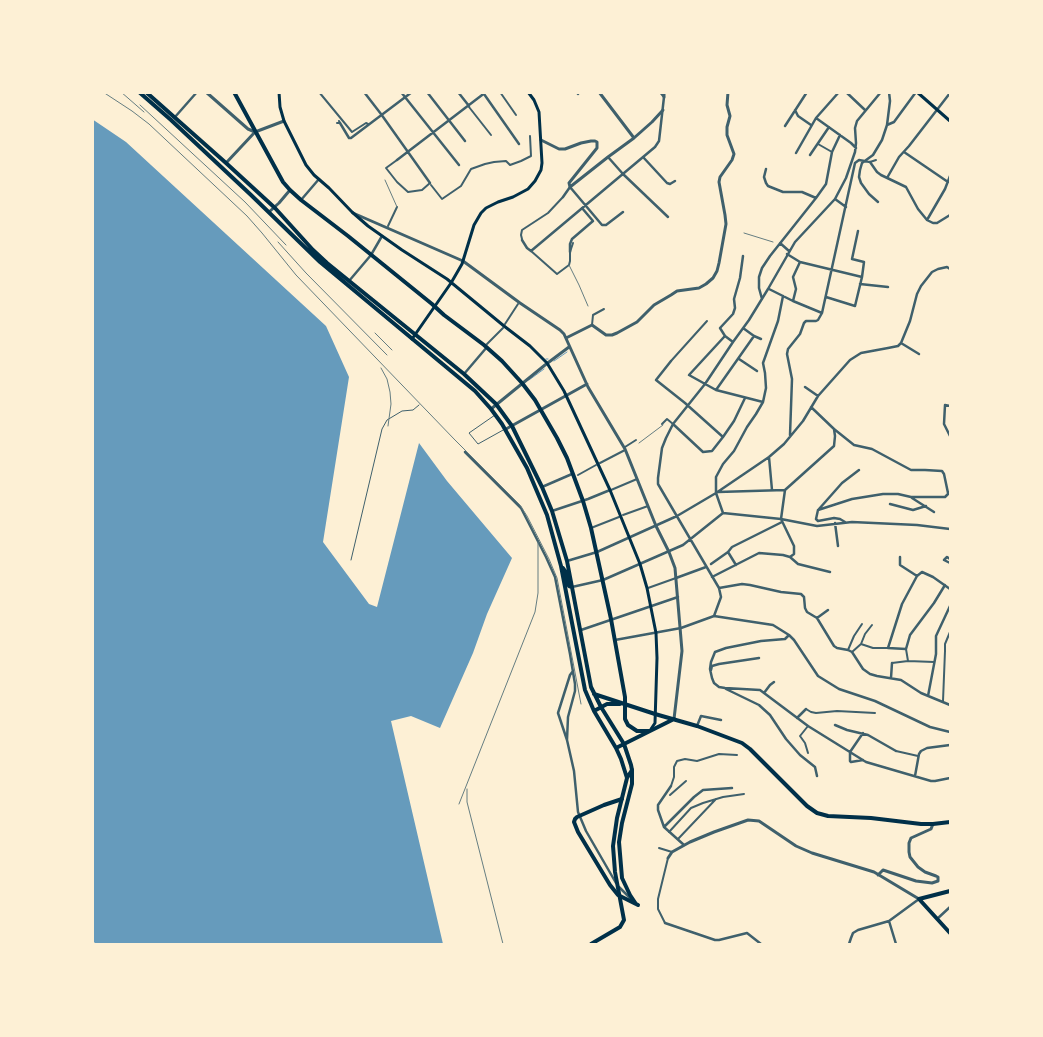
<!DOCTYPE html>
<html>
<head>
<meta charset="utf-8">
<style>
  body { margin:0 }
  #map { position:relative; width:1043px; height:1037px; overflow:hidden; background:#fdf0d5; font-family:"Asap Condensed",sans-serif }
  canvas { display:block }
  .frame { position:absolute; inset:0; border:94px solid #fdf0d5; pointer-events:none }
</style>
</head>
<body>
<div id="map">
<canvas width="1043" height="1037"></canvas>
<div class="frame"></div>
</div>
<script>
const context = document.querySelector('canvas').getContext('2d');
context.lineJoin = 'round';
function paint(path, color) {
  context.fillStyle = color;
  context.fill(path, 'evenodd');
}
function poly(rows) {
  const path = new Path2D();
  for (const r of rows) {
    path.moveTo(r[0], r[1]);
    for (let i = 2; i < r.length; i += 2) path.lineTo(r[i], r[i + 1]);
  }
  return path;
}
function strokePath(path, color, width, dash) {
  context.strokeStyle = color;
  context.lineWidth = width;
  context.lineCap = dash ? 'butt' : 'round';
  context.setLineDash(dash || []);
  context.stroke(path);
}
const water = poly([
  [92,119,126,142,326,326,349,377,323,542,369,604,377,607,419,443,447,481,512,558,487,614,473,653,440,728,411,716,391,721,443,944,96,944,93,941]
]);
const stream = poly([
  [546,359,548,359],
  [554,361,567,352],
  [529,380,544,369]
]);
const service = poly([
  [495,415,469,433,478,444,505,429],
  [351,560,382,429,387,420,402,411,413,410,419,405]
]);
const pedestrian = poly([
  [319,92,352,132,366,123,368,124],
  [500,92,516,115],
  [469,107,491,135],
  [337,123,340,123,339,121],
  [818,144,832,152],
  [397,160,386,168,397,182,408,192,422,190,430,183],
  [870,162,876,160],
  [431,185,442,199,461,186,471,169,485,164,494,162,506,161,510,165,521,161,531,156,530,136],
  [388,226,397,207],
  [522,239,521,235,522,230,548,213,563,197],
  [531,251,557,274,569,265,570,261,570,252,573,243],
  [505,324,518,304],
  [592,325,593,315,604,309],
  [487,344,503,328],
  [671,361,707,321],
  [662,424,667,419,673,424],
  [625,447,636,440],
  [600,463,625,450],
  [578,475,596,465],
  [611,490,637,479],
  [623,515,648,506],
  [591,528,619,517],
  [648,588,676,578],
  [861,644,873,648,888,648],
  [906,649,908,661],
  [848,650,854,636,862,624],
  [852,652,861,644,865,634,872,625],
  [892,663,908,661,934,662],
  [943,701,945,651,945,644,950,632],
  [806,709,811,712,816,713,837,711,875,713],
  [808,726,800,736,805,743,808,753],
  [896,751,918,756],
  [671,786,674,777,674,767,677,761,685,759,697,761,719,754,737,755],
  [670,795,686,781],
  [669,832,691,808,703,803,723,797,744,794],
  [678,839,716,799],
  [659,848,672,852],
  [665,923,658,909,658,899,668,858]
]);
const minor = poly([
  [364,92,381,114,430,183],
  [401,92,459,165],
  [427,92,465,141],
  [458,92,469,106],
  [846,92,865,110],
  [484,94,519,144],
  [578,94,579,92],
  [795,110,798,116,811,125],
  [175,117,197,92],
  [816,118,851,143,856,148],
  [340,123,349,138,351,138,412,92],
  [887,125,894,122,916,92],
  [785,126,807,92],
  [904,152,948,182],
  [796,153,816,118,839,92],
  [810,155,829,127],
  [608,157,623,174,668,217],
  [643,157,667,183,670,184,675,181],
  [397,160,486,92],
  [766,169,764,177,766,183,768,186,783,192,802,192,816,198],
  [887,178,899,157,909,146,950,93],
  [563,197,570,187,602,225,606,225,623,212],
  [835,199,846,207],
  [301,200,319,179],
  [878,202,869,194,861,183,859,177,860,170,862,163,873,155,882,140,887,125,890,101,889,92],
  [927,220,945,189,950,176],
  [522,240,527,248,531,251,655,147,659,141,664,97,660,92],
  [780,243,789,251],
  [570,252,570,244,572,239,593,221,582,208],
  [787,254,800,262,862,277],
  [349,281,371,255,382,236],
  [860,284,888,287],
  [769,289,793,301,822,313],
  [826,297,855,306,862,277,864,262,852,259,858,231],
  [762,299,759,288,759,277,762,268,770,256,816,198,826,184,832,152,840,135],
  [793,301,796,289,793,277,800,262],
  [743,328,754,336,761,339],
  [725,336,720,328,733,314,735,308,734,299,740,278,743,256],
  [733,342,725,336,724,337,689,375,716,390,763,402],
  [901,343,919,354],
  [739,359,757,371],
  [671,361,656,380,685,403,723,437],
  [464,374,487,347],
  [805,387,818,396],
  [716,390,754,336],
  [950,406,945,405,944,424,950,436],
  [811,407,834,429,854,445,872,449,911,470,925,470,942,471,944,474,948,493],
  [673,424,703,452,712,451,723,437,734,421,745,398],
  [790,435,792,379,787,354,788,349,800,334,804,323,806,321,816,321,818,320,822,313,855,163,859,160,870,162,877,172,881,175,906,187,918,209,927,220,933,223,937,223,950,215],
  [465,452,521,508,546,557,555,577,570,654,575,684,575,691,568,717,567,740],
  [769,457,772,490],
  [542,487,572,474],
  [718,492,785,490],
  [912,498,934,512],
  [890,504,913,510,926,506],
  [819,509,842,483,859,470],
  [552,511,588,499,610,490],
  [723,513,716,493,716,477,723,464,734,451,747,427,756,414,763,402,766,388,765,373,763,363,778,321,783,296],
  [723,513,781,519,817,526,852,522,917,525,950,529],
  [845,522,840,519,834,518,818,521,816,519,818,510,852,499,883,494,898,494,911,497,945,497,950,492],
  [835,523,838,546],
  [728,552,736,565],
  [790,557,794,554,794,546,781,519,785,490,834,446,835,436,834,429],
  [900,557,900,565,917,576],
  [950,559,947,557,944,560,950,563],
  [567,561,597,552,677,516,716,493,769,457,784,444,803,421,818,396,850,360,861,353,888,348,898,346,901,343,910,321,917,294,921,286,932,272,938,269,947,267,950,269],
  [711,564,728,552,732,547,782,522],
  [712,577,759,553,783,555,790,557,798,564,830,572],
  [676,578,706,567],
  [945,585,934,603,910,635,906,649,888,648,902,604,917,576,922,572,933,577,950,589],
  [572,587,603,580,683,545,723,513],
  [719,588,742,584,750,585,781,592,801,594,804,597,805,608,807,612,817,618,834,646,837,648,848,650,852,652,863,669,870,674,877,676,901,680,921,693,950,705],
  [714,616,721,597,719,588,658,484,658,478,662,448,666,438,673,424,705,384,733,342,749,320,768,289,795,242,835,199,846,178,855,152,856,143,855,128,857,121,881,92],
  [817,618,828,610],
  [581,630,678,597],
  [789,635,785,639,761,641,726,648,715,652,711,662,710,669,712,678,714,683,719,687,725,688,760,690,808,726,866,762,931,781,935,781,950,778],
  [615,640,681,628,714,616,773,625,789,635,794,640,818,676,839,689,875,701,930,727,950,732],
  [711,670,712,666,719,664,759,658],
  [573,671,570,675,558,713,567,740,574,771,578,812,586,831,616,883],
  [891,678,892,663],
  [726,689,759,705,770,715,786,739,800,755,815,767,817,776],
  [764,693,770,685,774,682],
  [928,696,936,654,936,636,950,606],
  [797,718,806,709],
  [835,725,847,730,868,735,896,751],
  [697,726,701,716,721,720],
  [863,760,851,762,850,761,850,752,863,733],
  [915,776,919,754,921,751,927,748,950,745],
  [671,786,658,805,658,810,664,827,684,845],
  [664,827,694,797,703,790,732,788],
  [619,887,633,901],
  [937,919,950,907],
  [889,921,896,944],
  [665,923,715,940,719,940,747,933,761,944],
  [849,944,851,938,853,933,858,930,889,921,919,899]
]);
const tertiary = poly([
  [206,92,248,129,255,132],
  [599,92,634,138],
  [664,97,664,92],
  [541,140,559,149,565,149,581,143,591,141,595,141,597,142,597,148,569,183,570,187],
  [226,163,255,132,284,121],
  [570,187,608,157,634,138,652,122,663,110],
  [269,212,279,203,290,190],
  [353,213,463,261,520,303,560,330,564,334,588,387,625,449,656,526,669,552,675,568,682,651,674,719],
  [566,338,592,325,606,335,612,335,617,333,637,322,654,305,671,295,677,291,699,288,706,284,713,278,717,271,719,263,726,224,725,215,719,182,720,177,732,160,734,154,727,135,727,127,730,116,727,105,728,92],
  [491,409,545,365,569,347],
  [506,429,587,384],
  [668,858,672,852,690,842,714,832,748,820,759,821,796,846,812,853,874,872,919,899],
  [878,875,883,870,916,881,932,883,938,881,938,877,936,876,925,872,918,867,910,857,909,852,909,843,911,838,931,829,933,824]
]);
const secondary = poly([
  [279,92,280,107,284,121,306,165,314,175,329,188,352,212,368,226,402,250,447,279,504,326,530,346,547,363,564,391,610,490,640,564,647,588,656,633,657,658,655,723,651,729],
  [917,92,950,121],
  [412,339,451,283,462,264,474,225,481,213,486,208,498,202,513,197,528,189,535,181,541,170,542,163,539,112,534,100,528,92]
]);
const primary = poly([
  [139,92,171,120,251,195,320,262,475,391,491,409,502,424,527,468,547,515,561,566,585,690,594,711,616,748,621,759,627,778],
  [146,92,226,163,275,208,313,250,327,263,464,374,496,404,512,426,542,487,552,511,567,561,591,687,601,707,624,744,631,765,632,770,627,778,617,818,613,846,615,872,624,920,620,927,591,944],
  [234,92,283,182,290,190,301,200,348,236,432,304,444,315,484,345,502,361,522,383,535,400,557,438,567,458,583,501,591,528,611,619,625,697,625,719,628,725,637,731,650,731],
  [563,568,565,571,569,586,572,587],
  [594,694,655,714,697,726,742,743,750,749,807,806,817,813,828,816,871,818,921,824,933,824,950,822],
  [594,711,607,704,620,704],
  [616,748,674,719],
  [950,891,919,899,950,933]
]);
const trunk = poly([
  [632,770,632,784,622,823,619,842,622,878,630,895,636,904],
  [622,799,604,805,577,817,575,819,574,822,578,832,610,885,618,895,638,905]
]);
const rail = poly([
  [103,92,132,111,149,124,247,216,262,233,296,275,455,440,520,505,527,516,549,559,557,578,581,704],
  [121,92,144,112],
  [140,105,245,202,286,245],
  [385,180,397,207],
  [744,233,773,242],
  [278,242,306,273,387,355],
  [569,265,579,285,588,306],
  [375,333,392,350],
  [381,368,387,379,390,392,391,404,388,426],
  [639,443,663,425],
  [467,789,467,802,503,944],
  [459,804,535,612,538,593,538,542]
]);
paint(water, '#669bbc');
strokePath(stream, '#669bbc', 1);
strokePath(service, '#3f606c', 1);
strokePath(pedestrian, '#3f606c', 2);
strokePath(minor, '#3f606c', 2.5);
strokePath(tertiary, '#3f606c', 3);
strokePath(secondary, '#003049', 3);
strokePath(primary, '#003049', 4);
strokePath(trunk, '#003049', 4);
strokePath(rail, '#657d81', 1);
</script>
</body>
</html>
